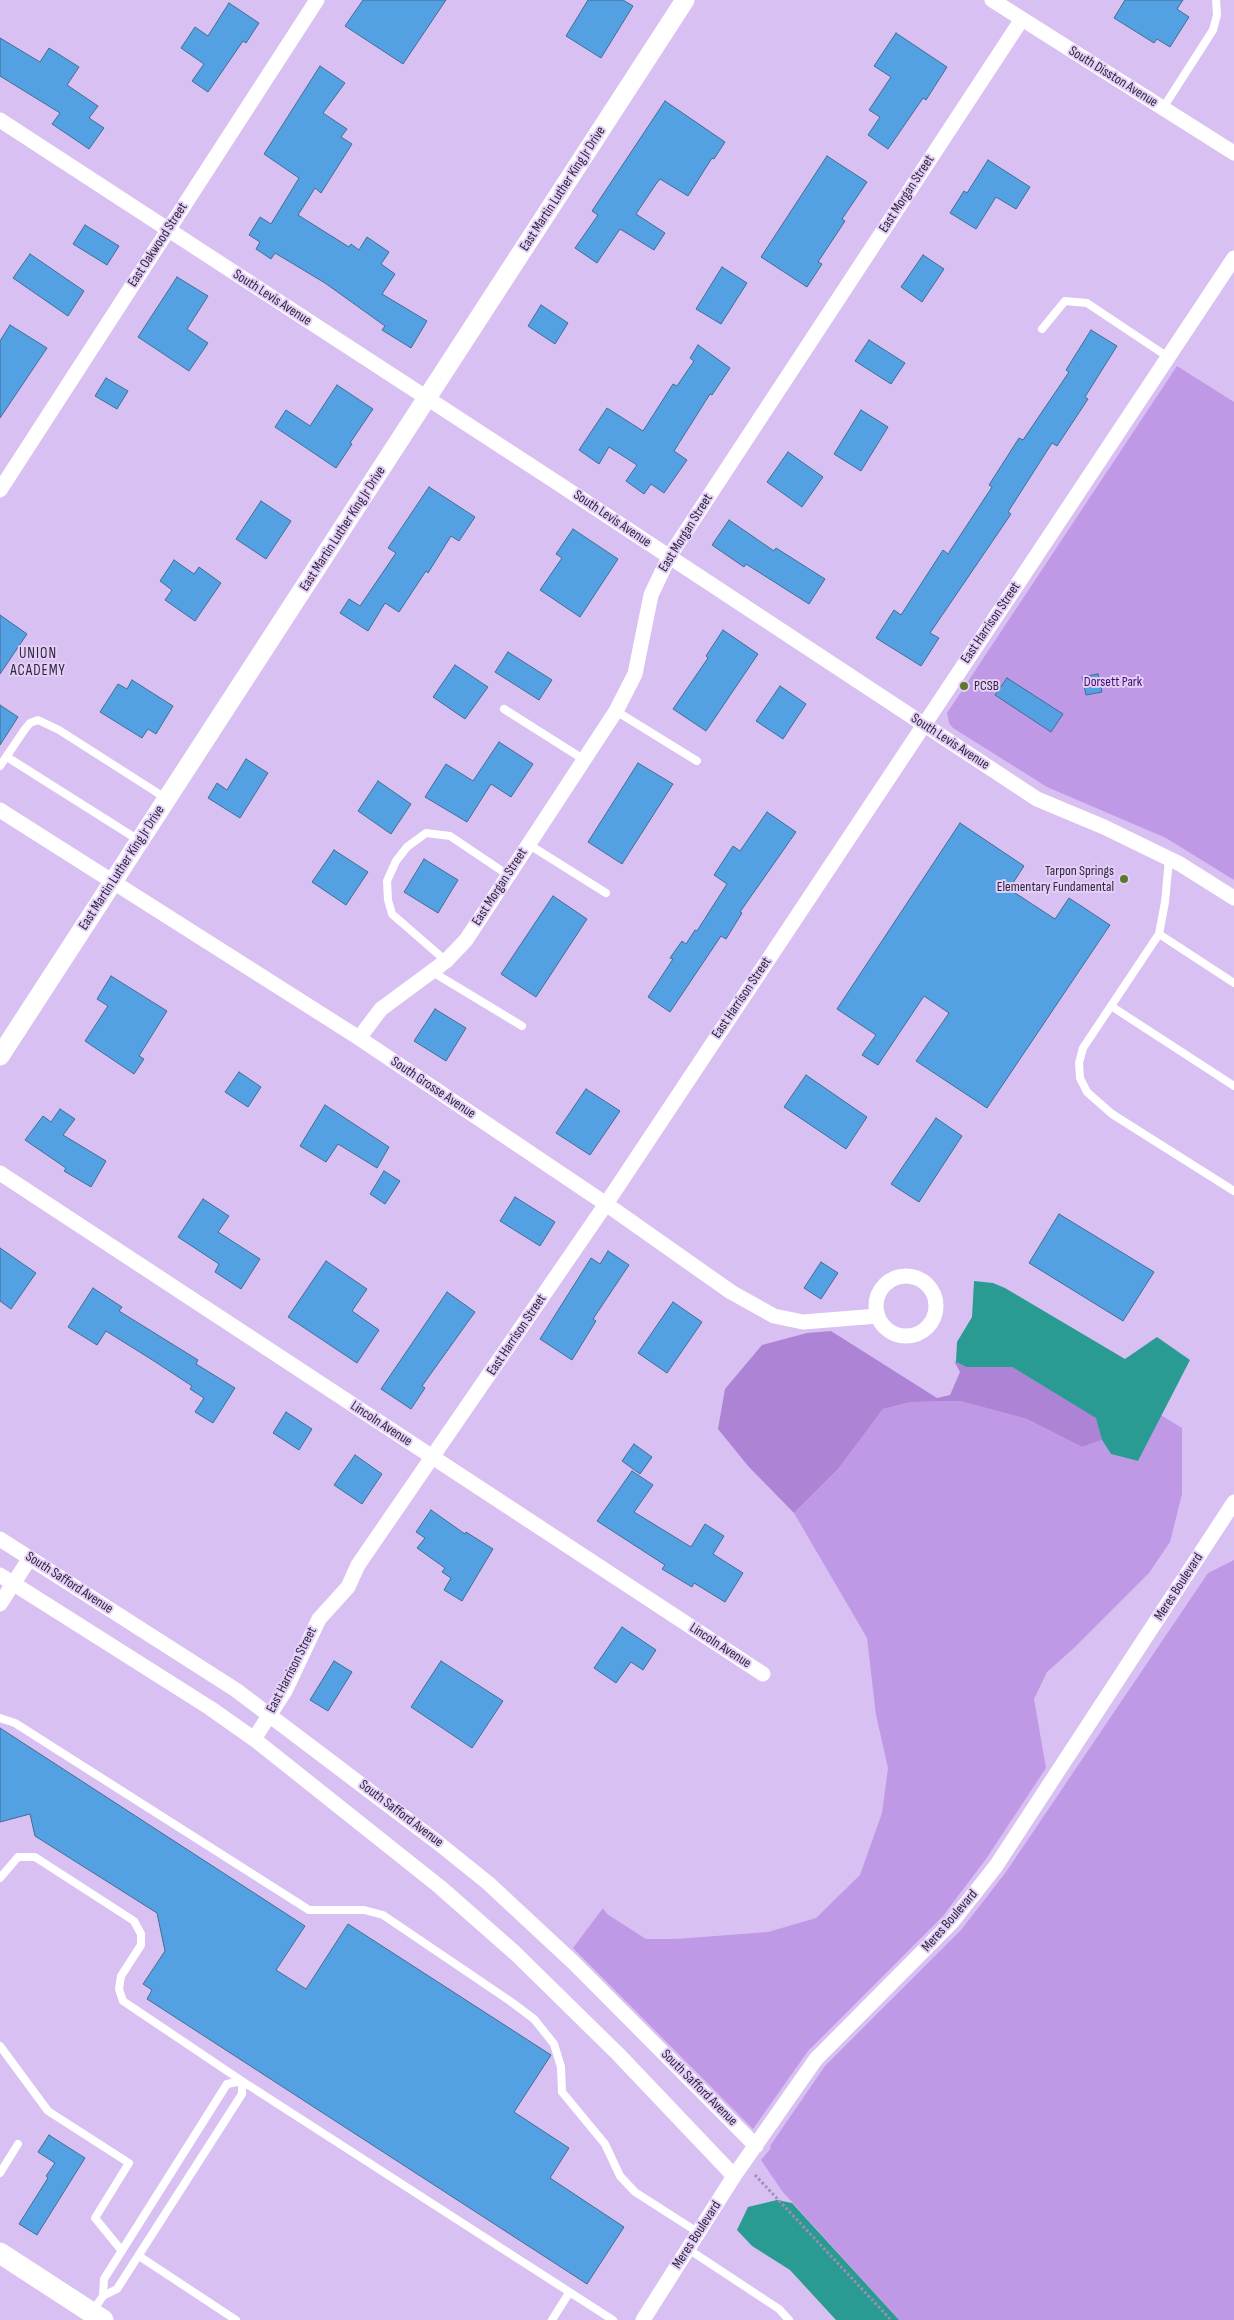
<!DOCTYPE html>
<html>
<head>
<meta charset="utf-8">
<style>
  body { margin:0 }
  canvas { display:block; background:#d8c0f3 }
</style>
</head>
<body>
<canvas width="1234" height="2320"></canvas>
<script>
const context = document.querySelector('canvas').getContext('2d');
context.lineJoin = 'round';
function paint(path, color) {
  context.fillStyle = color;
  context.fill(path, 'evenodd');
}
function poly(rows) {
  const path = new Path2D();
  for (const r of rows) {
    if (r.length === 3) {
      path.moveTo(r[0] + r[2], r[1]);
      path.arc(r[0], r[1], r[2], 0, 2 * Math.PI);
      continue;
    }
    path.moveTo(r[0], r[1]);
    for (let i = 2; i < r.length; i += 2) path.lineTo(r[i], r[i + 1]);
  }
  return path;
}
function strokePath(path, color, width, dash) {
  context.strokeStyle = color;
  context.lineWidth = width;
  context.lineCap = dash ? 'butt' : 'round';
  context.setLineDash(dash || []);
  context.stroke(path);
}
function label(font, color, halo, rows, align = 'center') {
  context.font = font + ' "Sofia Sans Condensed",sans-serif';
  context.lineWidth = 4;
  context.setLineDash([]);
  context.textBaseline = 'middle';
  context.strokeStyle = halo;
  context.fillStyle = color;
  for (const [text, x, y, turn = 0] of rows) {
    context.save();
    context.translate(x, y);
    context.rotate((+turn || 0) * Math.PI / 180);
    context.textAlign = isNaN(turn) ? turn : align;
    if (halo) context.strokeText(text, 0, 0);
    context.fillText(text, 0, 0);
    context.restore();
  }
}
const green = poly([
  [1177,366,1234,402,1234,880,1166,838,1047,787,953,728,949,723,947,713],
  [960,1401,1027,1419,1082,1447,1102,1440,1111,1454,1138,1461,1161,1415,1182,1428,1182,1494,1170,1542,1149,1573,1074,1648,1047,1672,1034,1699,1046,1768,986,1859,943,1916,808,2051,753,2129,573,1948,603,1908,607,1914,646,1939,676,1939,768,1932,816,1918,860,1875,882,1813,888,1768,876,1715,867,1638,794,1513,839,1468,883,1409,911,1402],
  [1234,1560,1234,2320,899,2320,782,2191,761,2160,771,2148,770,2146,825,2066,961,1930,1006,1872,1208,1573]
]);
const forest = poly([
  [831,1331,937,1398,950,1395,960,1372,954,1361,966,1367,1012,1367,1097,1418,1102,1440,1082,1447,1027,1419,960,1401,911,1402,883,1409,839,1468,794,1513,748,1466,718,1429,725,1389,762,1345,807,1333]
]);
const water = poly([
  [974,1281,993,1283,1005,1288,1125,1359,1157,1337,1190,1360,1138,1461,1111,1454,1102,1440,1096,1418,1012,1367,966,1367,956,1362,957,1342,972,1317],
  [777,2200,792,2203,899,2320,836,2320,790,2270,752,2246,737,2230,748,2207]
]);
const building = poly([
  [363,0,446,0,403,64,345,26,363,0],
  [588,0,623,0,633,6,601,58,566,36,588,0],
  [1125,0,1183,0,1177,9,1189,17,1170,47,1157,39,1154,43,1114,18,1125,0],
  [229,3,259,23,246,43,243,41,208,92,192,81,204,64,181,48,195,27,208,36,229,3],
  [896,33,947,67,926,100,923,98,888,149,868,135,880,117,869,110,891,77,874,66,896,33],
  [0,38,40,62,49,48,79,67,67,85,98,106,89,118,104,128,89,149,52,124,60,113,0,76,0,38],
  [320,66,345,83,323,113,347,129,341,137,352,144,321,193,315,188,298,215,349,247,351,244,359,250,367,237,389,252,381,264,395,274,382,294,427,321,411,348,382,330,385,326,325,283,275,253,271,259,256,249,260,242,249,235,260,217,271,224,299,178,264,154,320,66],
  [665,101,725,142,714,159,712,158,688,196,660,179,656,184,636,214,665,233,654,250,620,229,597,263,575,248,598,215,592,211,665,101],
  [827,156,867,182,842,219,845,221,818,262,822,264,807,287,761,257,827,156],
  [988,160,1030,187,1016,209,996,197,976,229,950,213,964,191,967,193,988,160],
  [85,225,119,246,107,265,73,244,85,225],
  [30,254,84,291,68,316,13,278,30,254],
  [923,255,944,269,922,302,901,287,923,255],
  [722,267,747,283,721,324,696,309,722,267],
  [177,277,208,296,187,329,208,343,189,371,138,337,177,277],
  [541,305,568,323,555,344,528,326,541,305],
  [10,325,47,348,0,418,0,341,10,325],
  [1091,330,1117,346,1085,397,1088,399,1057,446,1052,443,1008,512,1011,514,930,633,939,638,921,666,876,638,894,610,901,615,943,550,948,554,992,487,989,485,1019,438,1023,440,1069,372,1066,370,1091,330],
  [869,340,905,363,891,384,855,361,869,340],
  [698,345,730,368,712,395,710,394,674,451,687,460,664,493,651,484,644,494,626,481,637,465,609,447,599,464,579,450,607,408,643,431,673,384,677,386,694,361,690,358,698,345],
  [106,378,128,391,117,409,95,396,106,378],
  [337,385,373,409,350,443,352,444,336,468,275,427,286,410,310,426,337,385],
  [861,410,888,427,861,471,834,454,861,410],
  [788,452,823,477,802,507,767,482,788,452],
  [429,487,475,517,459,541,451,536,428,573,426,571,399,612,385,603,368,631,340,613,349,599,360,606,396,553,388,548,429,487],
  [261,501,291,521,266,559,236,539,261,501],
  [729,520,774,551,776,548,825,579,809,604,746,564,744,567,712,545,729,520],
  [573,529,618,559,580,617,540,590,562,558,556,554,573,529],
  [174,560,194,574,199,567,221,583,195,621,165,600,172,590,160,581,174,560],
  [0,615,27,634,0,674,0,615],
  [723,630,758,654,706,731,673,709,708,658,706,656,723,630],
  [508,652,552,680,539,700,495,672,508,652],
  [455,665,488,687,465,719,433,697,455,665],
  [1098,674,1102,692,1086,695,1082,677,1098,674],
  [1007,678,1063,714,1051,732,995,695,1007,678],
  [132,680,173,706,156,734,148,729,142,738,100,712,118,684,127,689,132,680],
  [780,686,806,704,783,739,756,721,780,686],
  [0,705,18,717,0,745,0,705],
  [499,742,533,764,511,797,491,784,467,822,425,797,446,764,473,781,499,742],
  [246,759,268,773,240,818,208,798,217,783,227,790,246,759],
  [638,763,673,784,622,864,588,842,638,763],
  [378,781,411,804,391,834,358,811,378,781],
  [767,812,796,832,740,912,742,913,726,939,721,936,670,1012,648,997,673,959,670,958,682,941,686,944,695,930,697,931,727,884,714,875,733,846,740,851,767,812],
  [960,823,1024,866,1009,889,1055,919,1069,898,1110,925,987,1108,916,1061,949,1013,924,996,878,1065,862,1055,876,1035,837,1009,960,823],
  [334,850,368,872,346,905,312,882,334,850],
  [424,859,458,880,438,913,404,892,424,859],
  [553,896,587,919,536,997,501,974,553,896],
  [111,976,167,1011,139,1056,144,1059,134,1074,85,1041,108,1006,97,999,111,976],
  [435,1009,466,1028,446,1061,414,1041,435,1009],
  [239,1072,261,1087,248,1107,225,1092,239,1072],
  [806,1075,867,1117,846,1149,784,1107,806,1075],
  [586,1089,620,1111,590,1155,556,1133,586,1089],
  [325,1105,389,1147,377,1168,338,1144,326,1162,300,1146,325,1105],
  [60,1109,75,1119,63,1135,106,1161,91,1187,64,1171,66,1168,25,1140,43,1116,51,1122,60,1109],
  [936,1118,962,1136,919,1202,891,1184,936,1118],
  [384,1171,400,1181,385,1204,370,1194,384,1171],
  [515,1197,555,1222,540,1246,500,1221,515,1197],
  [203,1199,229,1216,218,1232,260,1259,241,1289,215,1272,219,1264,178,1237,203,1199],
  [1059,1214,1154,1272,1123,1321,1029,1263,1059,1214],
  [0,1248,36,1273,11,1309,0,1301,0,1248],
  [608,1251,629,1265,593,1319,596,1321,572,1360,540,1339,591,1258,600,1264,608,1251],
  [326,1261,367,1289,352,1311,379,1330,357,1363,288,1317,326,1261],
  [821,1262,838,1273,821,1299,804,1288,821,1262],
  [93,1288,122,1307,119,1311,198,1360,196,1364,235,1388,213,1423,195,1412,204,1398,190,1389,192,1386,154,1361,106,1331,97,1345,68,1327,93,1288],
  [447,1292,475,1312,422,1386,425,1388,411,1409,381,1389,447,1292],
  [673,1302,702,1322,667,1373,638,1353,673,1302],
  [286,1412,312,1429,299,1450,273,1433,286,1412],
  [634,1444,652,1457,640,1474,622,1461,634,1444],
  [355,1455,382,1474,362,1504,334,1485,355,1455],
  [632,1471,653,1485,634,1512,691,1547,705,1524,724,1536,713,1554,743,1573,725,1602,694,1583,692,1587,662,1569,665,1565,597,1521,632,1471],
  [431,1510,465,1534,466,1532,493,1549,462,1601,444,1590,451,1578,442,1572,445,1568,417,1548,425,1538,416,1532,431,1510],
  [622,1627,656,1650,643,1670,631,1662,616,1683,594,1668,622,1627],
  [334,1661,352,1672,328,1711,310,1700,334,1661],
  [441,1661,503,1701,472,1748,411,1707,441,1661],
  [0,1728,305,1926,276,1970,306,1989,348,1924,551,2055,514,2112,569,2148,550,2178,624,2227,587,2284,147,1999,152,1990,143,1984,165,1951,157,1913,35,1836,30,1814,0,1822,0,1728],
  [49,2135,85,2158,37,2235,19,2224,48,2178,46,2176,55,2163,38,2152,49,2135]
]);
const path = poly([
  [755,2175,891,2320]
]);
const service = poly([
  [1163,108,1213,30,1217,15,1216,0],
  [1042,329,1065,301,1087,303,1168,357],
  [504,709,583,759],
  [616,711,697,761],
  [7,757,140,841],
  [0,766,25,729,30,723,38,720,59,730,167,799],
  [528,844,606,893],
  [1169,859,1165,902,1159,934,1234,983],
  [1159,934,1083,1048,1079,1063,1080,1078,1087,1092,1112,1114,1234,1191],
  [446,961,392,914,388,900,387,881,396,861,407,847,426,833,450,836,508,875],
  [431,971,522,1026],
  [1111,1006,1234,1086],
  [0,1718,15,1723,309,1910,364,1910,383,1915,510,2001,534,2019,554,2044,561,2067,562,2092,605,2144,620,2176,635,2192,699,2233],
  [0,1878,18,1857,35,1857,134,1921,141,1934,141,1945,121,1976,119,1989,123,2001,242,2081,613,2320],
  [0,2046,48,2111,129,2163,95,2218,122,2251],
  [0,2173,18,2144],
  [688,2249,779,2309,789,2320],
  [139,2256,236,2320],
  [92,2312,103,2296,104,2279,227,2084,242,2081,242,2094,117,2289,103,2296],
  [552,2320,569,2293]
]);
const minor = poly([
  [992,0,1234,153],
  [0,120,559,484,1037,799,1104,827,1180,864,1234,898],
  [0,490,317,0],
  [0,810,359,1038,606,1204,731,1292,774,1316,803,1322,878,1316],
  [359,1038,381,1009,446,961,466,940,616,711,635,674,651,595,669,557,1022,19],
  [0,1173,763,1674],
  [906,1306,30],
  [0,1539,236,1690,437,1842,488,1883,574,1963,756,2146],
  [0,1575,210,1708,254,1739,440,1887,515,1953,618,2054,734,2176],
  [0,1604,30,1558],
  [254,1739,285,1691,319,1619,348,1587,358,1565,606,1204,1234,258],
  [643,2320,734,2176,816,2059,951,1923,996,1866,1234,1502]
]);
const tertiary = poly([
  [0,1056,685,0]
]);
const secondary = poly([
  [0,2253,103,2320]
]);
const markers = [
  [964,686,5,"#5c782c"],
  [1124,879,5,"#5c782c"]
];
const streetNames = [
  ["South Disston Avenue",1113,77,32],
  ["East Martin Luther King Jr Drive",563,189,-57],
  ["East Morgan Street",907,194,-57],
  ["East Oakwood Street",158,245,-57],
  ["South Levis Avenue",272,298,33],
  ["South Levis Avenue",612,519,34],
  ["East Martin Luther King Jr Drive",343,529,-57],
  ["East Morgan Street",686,533,-58],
  ["East Harrison Street",991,623,-56],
  ["South Levis Avenue",950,742,33],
  ["East Martin Luther King Jr Drive",122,868,-57],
  ["East Morgan Street",500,887,-57],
  ["East Harrison Street",742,998,-56],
  ["South Grosse Avenue",433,1088,34],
  ["East Harrison Street",517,1335,-56],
  ["Lincoln Avenue",381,1424,33],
  ["South Safford Avenue",69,1583,33],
  ["Meres Boulevard",1179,1587,-57],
  ["Lincoln Avenue",720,1646,33],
  ["East Harrison Street",292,1670,-63],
  ["South Safford Avenue",401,1814,37],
  ["Meres Boulevard",950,1921,-49],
  ["South Safford Avenue",699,2088,45],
  ["Meres Boulevard",697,2235,-57]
];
const parkNames = [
  ["Dorsett Park",1113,682]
];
const poiNames = [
  ["PCSB",974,686],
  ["Tarpon Springs",1114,871,"right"],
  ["Elementary Fundamental",1114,887,"right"]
];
const neighbourhoodNames = [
  ["UNION",38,654],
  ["ACADEMY",38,671]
];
paint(green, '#c099e6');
paint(forest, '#ad84d5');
paint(water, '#299b92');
paint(building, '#53a0e2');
strokePath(building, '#446d92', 1);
strokePath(path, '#a08db5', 3, [2.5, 2.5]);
strokePath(service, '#fff', 8);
strokePath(minor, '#fff', 15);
strokePath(tertiary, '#fff', 19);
strokePath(secondary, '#fff', 21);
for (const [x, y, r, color] of markers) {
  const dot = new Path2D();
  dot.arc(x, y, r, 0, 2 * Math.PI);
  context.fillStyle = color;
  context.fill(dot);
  strokePath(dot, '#e3cff8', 2);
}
label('14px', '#30273a', '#e3cff8', streetNames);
label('14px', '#47086d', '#e3cff8', parkNames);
label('14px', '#30273a', '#e3cff8', poiNames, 'left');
context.letterSpacing = '1px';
label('15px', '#30273a', '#e3cff8', neighbourhoodNames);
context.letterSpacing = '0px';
</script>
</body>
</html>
